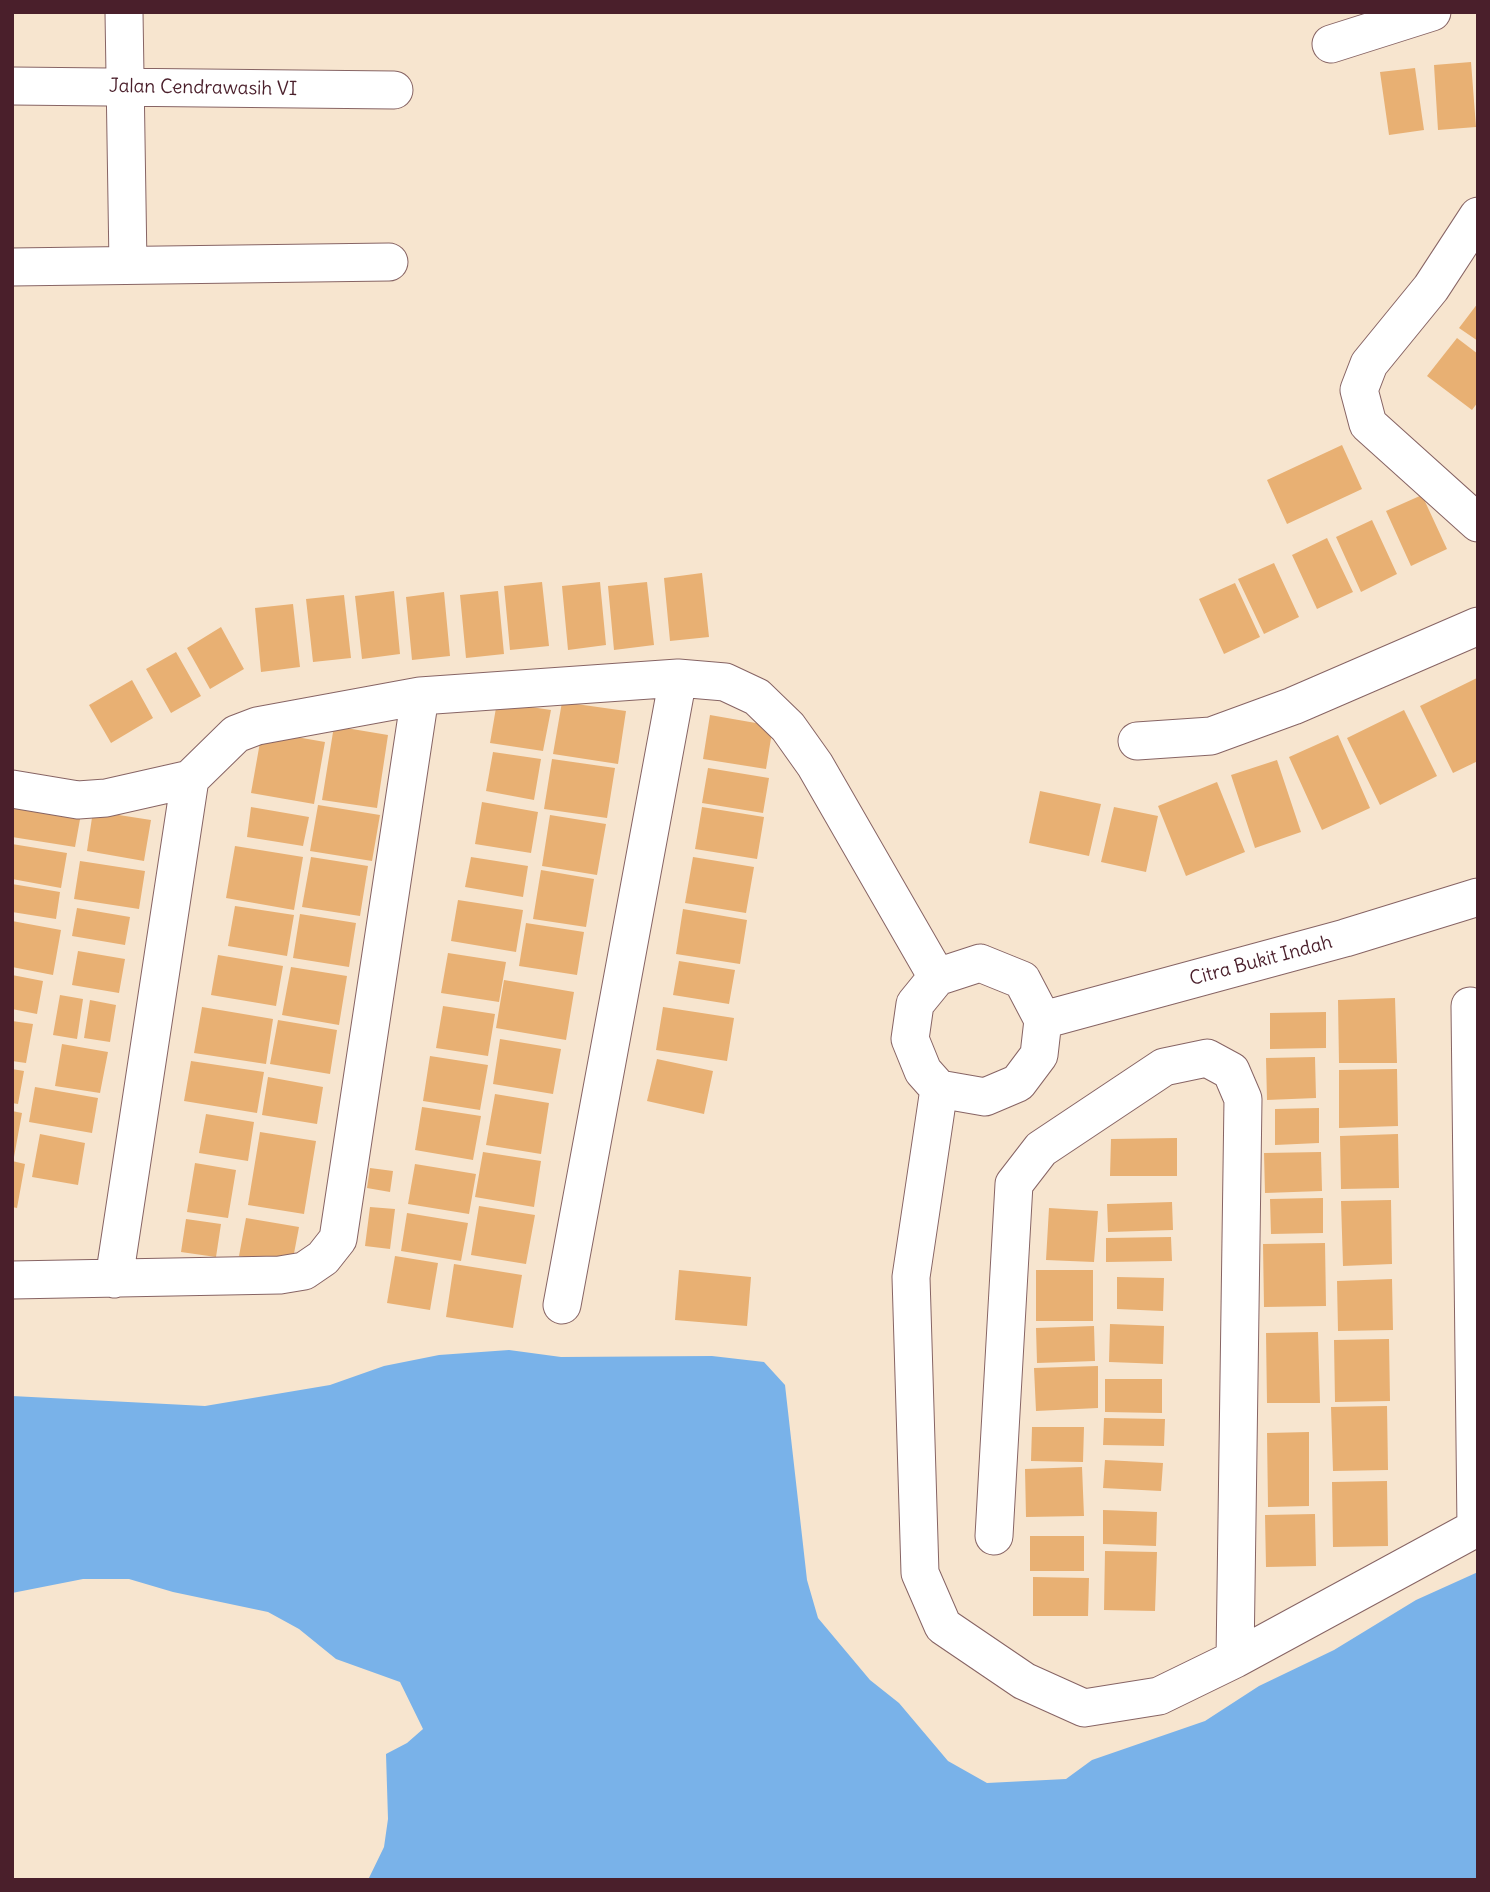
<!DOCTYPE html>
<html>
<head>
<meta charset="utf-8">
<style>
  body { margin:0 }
  #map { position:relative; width:1490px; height:1892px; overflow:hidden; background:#f7e5cf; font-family:Delius,sans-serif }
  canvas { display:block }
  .frame { position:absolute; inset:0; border:14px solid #4a1f2b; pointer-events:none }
</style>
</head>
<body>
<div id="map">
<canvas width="1490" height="1892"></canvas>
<div class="frame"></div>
</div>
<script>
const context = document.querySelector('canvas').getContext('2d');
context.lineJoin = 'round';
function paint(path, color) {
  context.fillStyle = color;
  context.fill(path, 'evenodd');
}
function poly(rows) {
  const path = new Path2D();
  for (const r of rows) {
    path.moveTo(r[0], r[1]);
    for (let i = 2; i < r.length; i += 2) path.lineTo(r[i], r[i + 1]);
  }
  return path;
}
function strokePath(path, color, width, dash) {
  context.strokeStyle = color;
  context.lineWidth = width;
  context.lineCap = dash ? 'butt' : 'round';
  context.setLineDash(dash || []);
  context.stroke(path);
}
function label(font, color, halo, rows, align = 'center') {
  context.font = font + ' Delius,sans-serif';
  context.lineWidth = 5;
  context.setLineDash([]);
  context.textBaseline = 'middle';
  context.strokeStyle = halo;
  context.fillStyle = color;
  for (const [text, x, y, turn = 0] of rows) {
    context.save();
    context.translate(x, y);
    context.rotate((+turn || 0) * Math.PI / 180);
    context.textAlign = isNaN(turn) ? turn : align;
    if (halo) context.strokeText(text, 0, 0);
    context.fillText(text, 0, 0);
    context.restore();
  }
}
const water = poly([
  [509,1350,561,1357,712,1356,764,1362,785,1385,807,1580,818,1618,870,1680,899,1703,948,1761,987,1783,1066,1779,1092,1760,1205,1721,1259,1686,1334,1650,1416,1600,1478,1572,1478,1880,368,1880,384,1847,388,1819,386,1754,407,1743,423,1729,400,1682,336,1659,299,1629,268,1612,173,1592,129,1579,83,1579,12,1593,12,1396,205,1406,330,1385,384,1366,439,1355]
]);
const building = poly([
  [1471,62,1476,127,1438,130,1434,65],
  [1415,68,1424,130,1389,135,1380,72],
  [1478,303,1478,341,1459,328],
  [1457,338,1478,354,1478,402,1472,410,1427,376],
  [1342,445,1362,489,1287,524,1267,480],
  [1422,495,1447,549,1411,566,1386,511],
  [1372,520,1397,574,1361,592,1336,537],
  [1327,538,1353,592,1317,609,1292,555],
  [1274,563,1299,617,1264,634,1238,579],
  [702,573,709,637,670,641,664,578],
  [542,582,549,646,510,650,504,586],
  [600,582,606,645,568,650,562,586],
  [647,582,654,645,614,650,608,586],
  [1235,583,1260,637,1224,654,1199,599],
  [394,591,400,654,362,659,355,596],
  [498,591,504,654,466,658,460,595],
  [444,592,450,656,412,660,406,597],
  [344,595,351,658,313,662,306,599],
  [293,604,300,667,261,672,255,608],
  [221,627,244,669,210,689,187,648],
  [176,652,201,696,171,713,146,669],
  [1477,678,1478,761,1453,773,1420,706],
  [132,680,153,718,111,743,89,705],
  [497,702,551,710,543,751,490,743],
  [562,702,626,711,618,764,553,754],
  [1404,710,1437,776,1380,805,1347,738],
  [710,715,773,726,766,769,703,759],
  [334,726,388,735,377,808,322,800],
  [262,731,325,742,314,804,251,793],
  [1338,735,1370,808,1322,830,1289,757],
  [493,752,541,759,534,800,486,791],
  [552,759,615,768,607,818,544,809],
  [1277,760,1301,832,1255,848,1231,775],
  [708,768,769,778,763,813,702,803],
  [1217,782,1245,852,1186,876,1158,806],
  [1040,791,1101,804,1089,856,1029,843],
  [482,802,538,812,531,853,475,844],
  [12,803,81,814,75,847,12,837],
  [318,805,380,815,372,861,310,851],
  [251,807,309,817,303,846,247,837],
  [702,807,764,817,757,859,695,849],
  [1114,807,1158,816,1146,872,1101,862],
  [93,811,151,820,144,861,87,851],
  [550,815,606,824,597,875,542,866],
  [12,844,67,853,61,888,12,879],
  [235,846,303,857,294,910,226,898],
  [311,857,368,866,360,916,302,907],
  [471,857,528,866,523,897,465,887],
  [693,857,754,867,746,913,685,903],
  [80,861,145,871,139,909,74,899],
  [541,870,594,879,586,927,533,919],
  [12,884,60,892,56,919,12,912],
  [458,900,523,910,516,952,451,941],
  [235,906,294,915,287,956,228,946],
  [77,908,130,917,125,945,72,936],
  [683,909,747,920,740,964,676,954],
  [300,914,356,923,349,967,293,958],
  [12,921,61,930,53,975,12,967],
  [526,923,584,932,577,975,519,966],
  [78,951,125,959,119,993,72,985],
  [448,953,506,962,499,1002,441,993],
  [218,955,283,966,276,1006,211,995],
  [679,961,735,970,729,1004,673,995],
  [291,967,347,976,339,1025,282,1015],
  [12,975,43,981,37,1014,12,1009],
  [504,980,574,992,566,1040,496,1028],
  [60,995,83,999,77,1039,53,1035],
  [1395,998,1397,1063,1339,1063,1338,1000],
  [90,1000,116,1005,110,1042,84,1038],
  [443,1006,495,1014,488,1056,436,1048],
  [202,1007,273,1019,266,1064,194,1053],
  [663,1007,734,1018,727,1061,656,1050],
  [1326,1012,1326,1048,1270,1049,1270,1013],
  [278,1020,337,1030,330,1074,270,1064],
  [12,1021,33,1024,26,1063,12,1061],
  [500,1039,561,1049,553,1094,493,1084],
  [62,1044,108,1052,100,1093,55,1086],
  [430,1056,488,1065,480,1110,423,1101],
  [1315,1057,1316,1098,1267,1100,1266,1058],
  [657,1059,713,1071,704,1114,647,1101],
  [191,1061,264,1072,257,1113,184,1101],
  [12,1069,24,1071,18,1104,12,1103],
  [1397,1069,1398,1126,1339,1128,1339,1070],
  [268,1077,323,1087,317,1124,262,1115],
  [35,1087,98,1098,92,1133,29,1122],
  [495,1094,549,1103,541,1154,486,1145],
  [422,1107,481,1116,473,1160,415,1150],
  [1319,1108,1319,1143,1275,1145,1275,1109],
  [12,1111,22,1113,14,1157,12,1157],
  [206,1114,254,1122,248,1161,199,1153],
  [260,1132,316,1141,304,1214,248,1205],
  [40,1134,85,1143,78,1185,32,1177],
  [1398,1134,1399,1188,1341,1189,1340,1136],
  [1177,1138,1177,1176,1110,1176,1111,1139],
  [483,1152,541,1161,534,1207,475,1197],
  [1321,1152,1322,1191,1265,1193,1264,1153],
  [12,1161,25,1164,17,1208,12,1207],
  [195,1163,236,1170,228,1218,187,1212],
  [415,1164,476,1174,469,1214,408,1204],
  [370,1168,393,1171,390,1192,367,1188],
  [1323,1198,1323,1233,1271,1234,1270,1199],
  [1391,1200,1392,1264,1343,1266,1341,1201],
  [1172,1202,1173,1230,1108,1232,1107,1204],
  [479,1206,535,1215,526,1264,471,1255],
  [370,1207,395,1209,390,1249,365,1246],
  [1049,1208,1098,1211,1094,1262,1046,1260],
  [407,1213,468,1223,461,1261,401,1251],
  [246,1218,299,1227,292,1264,239,1256],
  [186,1219,221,1224,216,1257,181,1252],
  [1171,1237,1172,1261,1106,1262,1106,1238],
  [1325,1243,1326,1306,1264,1307,1263,1244],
  [395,1256,438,1263,430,1310,387,1303],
  [454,1264,522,1275,513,1328,446,1317],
  [679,1270,751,1277,747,1326,675,1320],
  [1036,1270,1093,1270,1093,1321,1036,1321],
  [1117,1277,1164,1278,1163,1311,1117,1309],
  [1392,1279,1393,1330,1338,1331,1337,1281],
  [1110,1324,1164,1326,1163,1364,1109,1362],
  [1094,1326,1095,1361,1037,1363,1036,1328],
  [1318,1332,1320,1403,1267,1403,1266,1333],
  [1389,1339,1390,1401,1335,1402,1334,1340],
  [1098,1366,1098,1408,1036,1411,1034,1368],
  [1105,1379,1162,1379,1162,1413,1105,1412],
  [1387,1406,1388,1470,1333,1471,1331,1407],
  [1104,1418,1165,1419,1164,1446,1103,1445],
  [1032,1427,1084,1427,1083,1462,1031,1461],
  [1309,1432,1309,1506,1268,1507,1267,1433],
  [1105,1460,1163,1463,1161,1491,1103,1488],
  [1082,1467,1084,1516,1026,1517,1025,1469],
  [1387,1481,1388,1546,1333,1547,1332,1482],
  [1103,1510,1157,1512,1156,1546,1103,1544],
  [1315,1514,1316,1566,1266,1567,1265,1515],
  [1030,1536,1084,1536,1084,1571,1030,1571],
  [1105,1551,1157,1552,1155,1611,1104,1610],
  [1033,1577,1089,1578,1088,1616,1033,1616]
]);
const minor = poly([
  [124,12,128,265],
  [1331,44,1432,12],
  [12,86,394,90],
  [1478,216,1431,288,1369,364,1359,390,1368,424,1478,523],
  [12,267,389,262],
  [1137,741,1211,736,1293,706,1478,626],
  [12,789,78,800,106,798,190,779,236,734,257,726,420,696,678,678,725,682,757,697,788,727,815,765,937,977],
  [980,963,1022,980,1043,1020,1039,1055,1018,1083,985,1097,939,1089,923,1071,910,1039,915,1004,937,977,980,963],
  [1470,1006,1476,1528],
  [1043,1020,1345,938,1478,897],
  [939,1089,911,1277,920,1573,943,1626,1024,1681,1084,1708,1159,1696,1235,1659,1478,1527],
  [114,1279,190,779],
  [12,1280,280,1275,304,1271,323,1258,338,1239,420,696],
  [562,1305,678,678],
  [994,1536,1014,1184,1041,1149,1164,1067,1207,1058,1231,1071,1243,1099,1235,1659]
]);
const streetNames = [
  ["Jalan Cendrawasih VI",203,88,1],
  ["Citra Bukit Indah",1261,961,-15]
];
paint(water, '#79b2e9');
paint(building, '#e8b073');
strokePath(minor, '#876464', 39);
strokePath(minor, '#fff', 37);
label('19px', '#4a1f2b', '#fff', streetNames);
</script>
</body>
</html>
